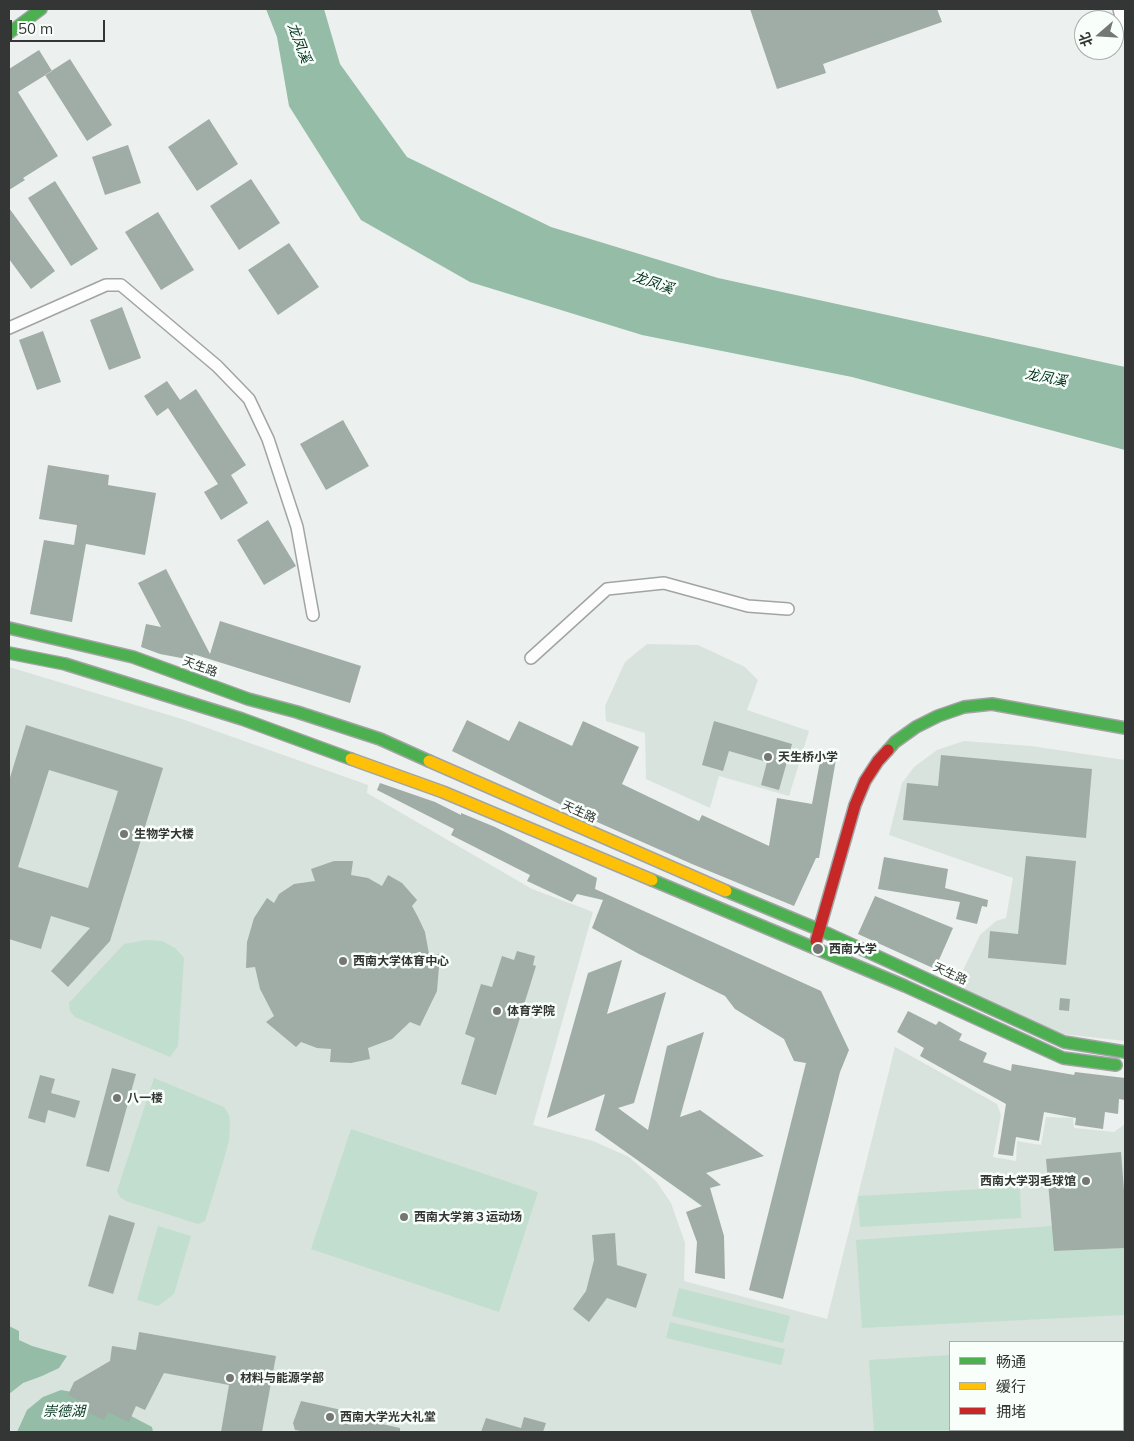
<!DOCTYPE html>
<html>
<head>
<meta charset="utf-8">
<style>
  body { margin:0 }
  #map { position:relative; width:1134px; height:1441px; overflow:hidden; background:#ecf0ee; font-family:Mulish,"Noto Sans SC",sans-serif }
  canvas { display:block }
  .frame { position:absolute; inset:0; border:10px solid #333634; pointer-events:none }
  .legend { position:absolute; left:949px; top:1341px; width:175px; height:90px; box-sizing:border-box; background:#f8fffb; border:1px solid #a9afab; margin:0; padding:6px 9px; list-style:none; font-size:15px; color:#333634 }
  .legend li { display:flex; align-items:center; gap:10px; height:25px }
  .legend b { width:25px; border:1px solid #a9afab }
  .north { position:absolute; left:1074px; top:10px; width:50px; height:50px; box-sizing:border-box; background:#f8fffb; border:1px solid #a9afab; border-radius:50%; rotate:251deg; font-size:14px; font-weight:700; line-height:20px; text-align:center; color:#333634 }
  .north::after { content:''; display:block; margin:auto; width:18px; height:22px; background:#747775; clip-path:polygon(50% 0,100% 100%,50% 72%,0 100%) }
  .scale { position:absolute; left:10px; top:20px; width:95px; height:22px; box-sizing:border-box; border:2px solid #333634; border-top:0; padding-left:6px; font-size:15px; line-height:18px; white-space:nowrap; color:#333634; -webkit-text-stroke:4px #f8fffb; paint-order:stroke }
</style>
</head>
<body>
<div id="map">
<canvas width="1134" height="1441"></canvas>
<div class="frame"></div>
<ul class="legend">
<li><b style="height:6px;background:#4caf50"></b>畅通</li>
<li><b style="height:6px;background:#ffc107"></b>缓行</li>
<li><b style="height:6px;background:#c62828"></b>拥堵</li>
</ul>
<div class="north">北</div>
<div class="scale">50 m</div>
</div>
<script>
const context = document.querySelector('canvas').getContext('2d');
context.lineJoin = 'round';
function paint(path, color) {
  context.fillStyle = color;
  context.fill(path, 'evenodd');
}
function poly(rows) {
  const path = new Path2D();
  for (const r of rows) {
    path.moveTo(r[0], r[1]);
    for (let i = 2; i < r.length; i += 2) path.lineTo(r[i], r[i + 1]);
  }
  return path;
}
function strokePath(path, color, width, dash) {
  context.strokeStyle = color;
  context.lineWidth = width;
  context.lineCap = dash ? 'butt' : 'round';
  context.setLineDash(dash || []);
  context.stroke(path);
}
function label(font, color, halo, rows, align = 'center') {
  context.font = font + ' Mulish,"Noto Sans SC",sans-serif';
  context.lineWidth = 5;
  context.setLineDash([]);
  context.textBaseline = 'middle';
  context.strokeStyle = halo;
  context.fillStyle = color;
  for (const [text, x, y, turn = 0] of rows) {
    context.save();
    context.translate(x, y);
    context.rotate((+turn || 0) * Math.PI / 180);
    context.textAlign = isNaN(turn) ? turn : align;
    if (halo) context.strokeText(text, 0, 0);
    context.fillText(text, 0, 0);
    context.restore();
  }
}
const built = poly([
  [647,644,698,645,745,667,758,680,747,710,809,731,789,796,719,776,710,808,646,779,645,733,606,721,605,706,625,662],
  [9,667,182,719,368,785,367,793,532,889,593,912,533,1125,593,1141,629,1157,656,1181,671,1203,685,1243,684,1281,827,1319,895,1047,997,1104,1001,1115,993,1157,1016,1161,1017,1141,1041,1145,1046,1117,1073,1118,1074,1128,1114,1132,1125,1124,1125,1432,9,1432],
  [950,1342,1123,1342,1123,1430,950,1430],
  [964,741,1031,746,1125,760,1125,1041,1062,1034,955,987,980,935,996,921,1006,918,1013,878,889,835,902,783,914,767,937,750]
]);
const green = poly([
  [146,940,162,941,175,948,184,958,178,1046,170,1057,75,1017,70,1011,69,1003,124,944],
  [154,1078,224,1107,229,1115,230,1126,229,1140,224,1159,205,1221,198,1224,126,1201,120,1197,117,1191],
  [351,1129,538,1192,499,1312,311,1249],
  [1020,1187,1021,1218,860,1227,858,1196],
  [158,1226,191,1236,174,1294,158,1306,137,1300],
  [1052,1226,1055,1251,1125,1248,1125,1315,862,1328,856,1240],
  [679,1288,790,1316,783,1343,672,1316],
  [670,1322,785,1349,781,1365,666,1338],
  [950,1355,950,1430,1070,1430,1070,1432,874,1432,869,1360]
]);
const water = poly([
  [266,9,324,9,340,64,407,157,551,227,718,278,1125,367,1125,450,852,377,642,335,470,282,361,220,289,106,277,37],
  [9,1326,19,1331,19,1340,32,1346,67,1356,59,1368,42,1376,23,1383,9,1394],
  [61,1390,83,1394,112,1406,152,1427,153,1432,17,1432,27,1410,43,1397]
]);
const building = poly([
  [750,9,937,9,942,22,823,64,826,73,777,89],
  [39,50,52,71,18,92,58,156,23,178,25,180,9,190,9,69],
  [70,59,112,125,87,141,45,75],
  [209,119,238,164,197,191,168,147],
  [128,145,141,183,105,195,92,157],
  [251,179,280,223,239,250,210,206],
  [55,181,98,249,71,266,28,198],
  [9,208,55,271,31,289,9,259],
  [158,212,194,270,161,290,125,232],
  [289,243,319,287,278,315,248,270],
  [122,307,141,358,109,370,90,320],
  [43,331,61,382,37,390,19,340],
  [167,381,180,400,196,389,246,465,231,475,248,503,221,520,204,492,218,484,168,408,157,416,144,396],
  [343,420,369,466,326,490,300,444],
  [48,465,109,475,108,485,156,493,145,555,86,544,72,622,30,614,44,540,74,545,77,525,39,519],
  [268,520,296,566,264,585,237,540],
  [166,569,210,654,220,621,361,666,350,703,193,654,192,660,160,654,141,647,146,624,161,627,138,583],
  [467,720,509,741,519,721,572,746,583,721,639,747,622,784,699,821,702,815,769,846,777,798,812,804,821,756,836,759,819,858,816,858,794,906,692,864,588,818,452,751],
  [714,721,792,744,779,790,761,785,767,762,729,751,723,771,702,765],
  [26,725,163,768,110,941,68,987,51,971,90,928,51,916,41,949,9,939,9,781],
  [49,770,118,791,88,888,18,867],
  [941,755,1092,769,1086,838,903,820,907,783,938,786],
  [380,783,435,802,461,815,461,813,495,827,597,878,595,889,821,991,849,1050,840,1072,783,1299,749,1290,806,1063,794,1061,784,1039,735,1009,725,996,639,954,592,928,603,900,577,894,572,902,527,881,530,875,451,835,454,829,377,790],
  [1026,856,1076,861,1066,965,988,958,990,931,1018,934],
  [884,857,948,869,945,888,988,900,987,907,982,906,977,924,956,919,960,902,878,889],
  [334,861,353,861,351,875,368,878,382,886,388,875,402,883,417,900,412,906,418,917,425,932,429,954,440,954,437,991,420,1026,410,1022,392,1039,368,1048,370,1059,351,1063,330,1062,331,1049,317,1048,301,1042,296,1047,266,1022,274,1016,260,989,255,967,246,968,247,942,254,918,267,898,274,903,279,894,294,884,315,881,311,869],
  [875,896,953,928,935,969,858,934],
  [517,951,535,956,533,965,536,966,496,1095,461,1084,475,1038,465,1034,481,984,492,987,502,956,514,960],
  [622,960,607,1014,666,992,634,1103,618,1108,648,1130,667,1046,704,1032,680,1117,700,1110,764,1156,706,1173,721,1185,710,1188,724,1236,725,1279,695,1273,697,1242,686,1212,702,1206,595,1130,605,1094,547,1118,588,973],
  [1060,998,1070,999,1069,1011,1059,1010],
  [908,1011,936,1025,939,1021,962,1034,959,1040,987,1053,983,1062,1011,1071,1012,1064,1074,1075,1075,1072,1125,1078,1125,1100,1119,1099,1118,1114,1105,1112,1103,1129,1075,1125,1076,1118,1044,1112,1039,1141,1016,1137,1013,1156,998,1154,1006,1104,920,1056,924,1048,897,1032],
  [112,1068,136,1074,109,1172,86,1166],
  [40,1075,55,1079,51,1093,80,1101,75,1118,48,1110,45,1123,28,1118],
  [1121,1152,1125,1203,1125,1248,1054,1251,1046,1159],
  [109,1215,135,1223,113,1294,88,1286],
  [615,1233,617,1265,647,1274,636,1308,607,1298,589,1322,573,1309,586,1291,594,1260,592,1235],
  [139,1332,276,1356,262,1432,221,1432,229,1385,164,1373,145,1410,136,1406,129,1422,108,1412,104,1420,83,1410,86,1404,68,1395,74,1382,110,1361,112,1346,136,1350],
  [301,1401,364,1415,364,1420,400,1428,400,1432,306,1432,295,1430,293,1423],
  [524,1417,546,1423,543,1432,481,1432,486,1418,521,1428]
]);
const street = poly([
  [1119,9,1125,32],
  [9,328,106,285,121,285,217,366,249,399,268,439,297,527,313,615],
  [531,658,607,589,664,583,748,606,788,609]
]);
const fast = poly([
  [9,33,41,9],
  [9,628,133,657,248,699,297,712,380,739,429,761],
  [9,653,65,664,242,719,351,759],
  [888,750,895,742,916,727,938,716,964,707,992,704,1125,728],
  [652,880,905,986,1063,1058,1116,1065],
  [726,891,820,930,1064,1042,1125,1052]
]);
const slow = poly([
  [351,759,443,792,652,880],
  [429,761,726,891]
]);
const jam = poly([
  [816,941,855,805,865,781,878,761,888,750]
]);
const markers = [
  [768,757,5,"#747775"],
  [124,834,5,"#747775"],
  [818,949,6,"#747775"],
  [343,961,5,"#747775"],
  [497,1011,5,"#747775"],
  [117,1098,5,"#747775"],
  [1086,1181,5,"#747775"],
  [404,1217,5,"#747775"],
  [230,1378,5,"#747775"],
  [330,1417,5,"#747775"]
];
const streetNames = [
  ["天生路",200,667,20],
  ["天生路",579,812,24],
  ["天生路",950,974,25]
];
const poiNames = [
  ["天生桥小学",778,757],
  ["生物学大楼",134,834],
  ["西南大学",829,949],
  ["西南大学体育中心",353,961],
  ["体育学院",507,1011],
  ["八一楼",127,1098],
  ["西南大学羽毛球馆",1076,1181,"right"],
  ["西南大学第３运动场",414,1217],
  ["材料与能源学部",240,1378],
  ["西南大学光大礼堂",340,1417]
];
const waterNames = [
  ["龙凤溪",299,43,69],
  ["龙凤溪",653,283,19],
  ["龙凤溪",1046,378,11],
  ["崇德湖",64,1412]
];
paint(built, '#d9e3dd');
paint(green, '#c2dece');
paint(water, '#95bca7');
paint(building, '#a0aca6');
strokePath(street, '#a1a4a3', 14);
strokePath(fast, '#a1a4a3', 14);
strokePath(slow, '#a1a4a3', 14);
strokePath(jam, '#a1a4a3', 14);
strokePath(street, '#fcfdfc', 11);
strokePath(fast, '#4caf50', 11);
strokePath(slow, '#ffc107', 11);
strokePath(jam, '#c62828', 11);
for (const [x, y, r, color] of markers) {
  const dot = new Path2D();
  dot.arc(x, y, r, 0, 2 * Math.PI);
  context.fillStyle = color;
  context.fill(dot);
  strokePath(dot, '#f8fffb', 2);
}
label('12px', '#333634', '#f8fffb', streetNames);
label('bold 12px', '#333634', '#f8fffb', poiNames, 'left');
label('italic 14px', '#053420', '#f8fffb', waterNames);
</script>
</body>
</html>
